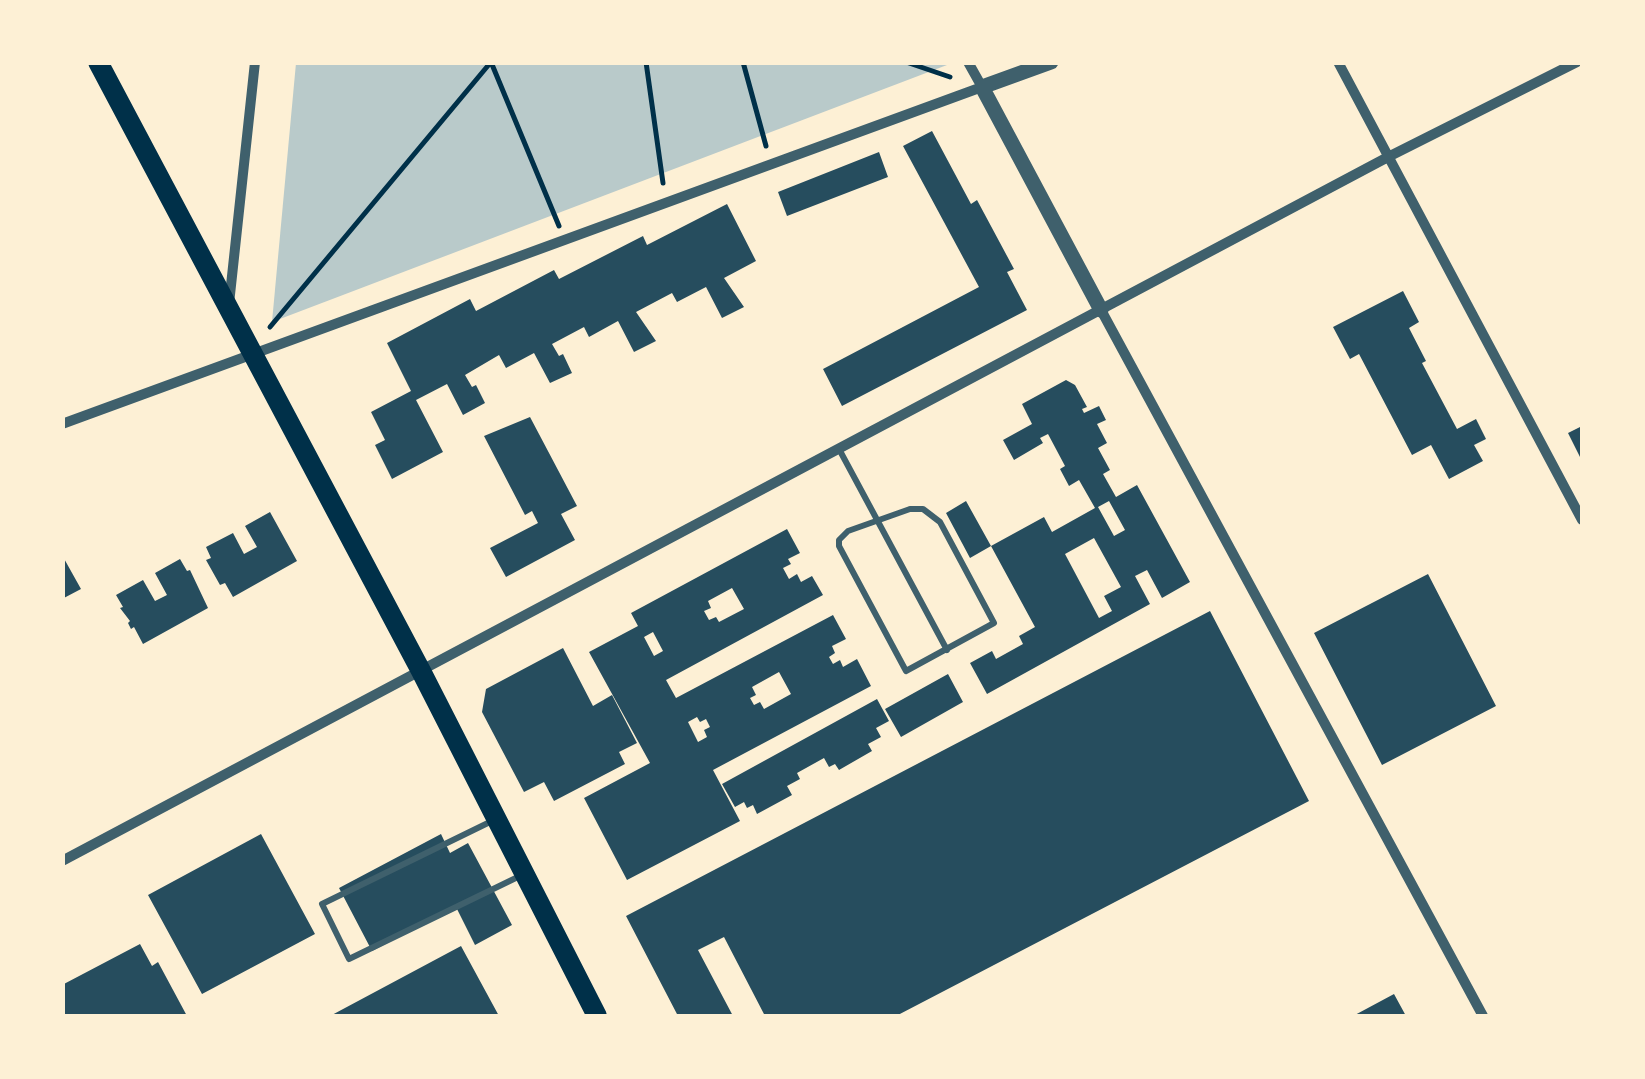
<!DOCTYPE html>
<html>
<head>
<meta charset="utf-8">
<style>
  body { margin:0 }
  #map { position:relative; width:1645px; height:1079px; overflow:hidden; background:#fdf0d5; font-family:Overpass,sans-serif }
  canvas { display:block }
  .frame { position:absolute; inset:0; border:65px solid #fdf0d5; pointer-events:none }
</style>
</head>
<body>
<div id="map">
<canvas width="1645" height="1079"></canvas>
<div class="frame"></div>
</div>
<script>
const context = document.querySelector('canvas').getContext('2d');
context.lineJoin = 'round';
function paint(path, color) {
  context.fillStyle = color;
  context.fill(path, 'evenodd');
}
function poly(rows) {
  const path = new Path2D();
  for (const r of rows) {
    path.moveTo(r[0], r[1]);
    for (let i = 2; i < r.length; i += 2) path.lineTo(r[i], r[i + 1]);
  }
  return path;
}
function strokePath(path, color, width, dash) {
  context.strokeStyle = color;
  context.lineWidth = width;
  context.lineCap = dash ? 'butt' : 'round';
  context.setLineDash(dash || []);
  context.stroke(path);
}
const green = poly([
  [946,62,947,65,272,322,296,63]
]);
const building = poly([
  [932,131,971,204,977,200,1014,269,1007,272,1027,310,842,406,823,369,979,287,903,146],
  [879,152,888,177,787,216,778,192],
  [727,204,756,261,724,278,744,307,722,318,706,287,677,302,672,293,636,312,656,341,634,352,618,321,589,337,584,327,552,344,559,356,563,354,572,373,550,383,534,353,506,368,499,355,465,375,472,387,476,385,485,403,463,415,447,384,416,400,443,452,392,479,375,445,385,440,371,412,411,391,387,343,470,299,476,311,554,270,559,279,643,236,647,245],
  [1403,291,1419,322,1409,328,1426,361,1422,363,1457,429,1476,419,1486,439,1474,445,1483,461,1449,479,1431,445,1412,455,1359,354,1350,359,1333,327],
  [1066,380,1075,385,1087,407,1082,409,1084,413,1099,406,1106,420,1097,424,1107,443,1098,448,1110,470,1103,474,1116,497,1137,485,1190,582,1162,598,1147,570,1135,576,1150,604,987,694,970,663,992,651,996,659,1023,644,1019,636,1035,627,991,546,970,558,946,513,966,501,991,546,1044,517,1052,532,1095,508,1079,480,1069,486,1060,469,1065,466,1048,434,1040,438,1043,443,1014,460,1003,440,1032,424,1022,404],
  [1109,501,1125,530,1114,536,1098,507],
  [1094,538,1121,587,1104,596,1112,611,1099,618,1065,554],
  [530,417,577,506,561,514,575,540,506,577,490,548,538,523,532,511,525,515,484,436],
  [1582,426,1582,461,1568,433],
  [270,512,297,561,233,597,225,583,220,585,206,560,211,558,206,547,233,533,244,554,257,547,245,526],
  [787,529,800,553,788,559,791,564,783,568,789,579,797,574,801,582,812,576,823,595,666,680,676,698,833,615,846,639,832,646,835,653,829,657,833,664,840,660,843,667,857,659,871,686,713,770,740,821,627,880,584,798,650,763,589,652,638,626,631,613],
  [732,588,744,609,719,622,716,617,709,620,704,611,711,608,708,601],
  [653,632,663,651,654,656,644,637],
  [779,672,791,694,764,709,760,702,754,705,750,698,756,695,752,687],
  [697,717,700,722,706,719,710,727,704,730,707,737,698,742,688,722],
  [62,555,81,589,62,599],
  [180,559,187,571,190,570,208,608,143,644,134,627,131,629,128,623,130,621,120,608,123,607,116,595,143,580,155,601,167,595,155,573],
  [1428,574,1496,706,1382,765,1314,633],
  [1210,611,1309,801,896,1016,765,1016,724,937,698,950,733,1016,678,1016,626,916],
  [563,648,593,706,612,695,637,743,619,752,625,764,554,801,544,782,524,792,482,712,486,689],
  [948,674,963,702,901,737,885,709],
  [877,699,889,721,876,728,881,737,868,744,872,751,839,770,835,764,829,767,824,758,797,773,800,779,787,786,792,795,757,814,753,805,747,808,744,802,735,807,722,784],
  [261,834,315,934,202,994,148,895],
  [441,834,450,853,468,843,512,925,475,945,456,907,372,951,339,888],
  [140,944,152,966,158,962,187,1016,62,1016,62,985],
  [461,946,499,1016,330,1016],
  [1394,994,1406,1016,1353,1016]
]);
const path = poly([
  [491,62,559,226],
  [646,62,663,183],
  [743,62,766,146],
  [906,62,950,77],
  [270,327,491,62]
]);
const service = poly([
  [839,449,947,650],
  [910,509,923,509,940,522,994,623,906,671,839,546,839,540,848,531,910,509],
  [492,821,322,904,349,959,522,875]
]);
const minor = poly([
  [1338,62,1582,520],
  [229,304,255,62],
  [1101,310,1483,1016],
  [62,424,982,87,968,62],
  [62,861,1388,157,1577,62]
]);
const tertiary = poly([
  [1051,62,982,87,1101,310]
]);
const primary = poly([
  [98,62,421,671,597,1016]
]);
paint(green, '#b9caca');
paint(building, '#264d5e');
strokePath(path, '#003049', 5);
strokePath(service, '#3f606c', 6);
strokePath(minor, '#3f606c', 10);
strokePath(tertiary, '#3f606c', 15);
strokePath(primary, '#003049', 20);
</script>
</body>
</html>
